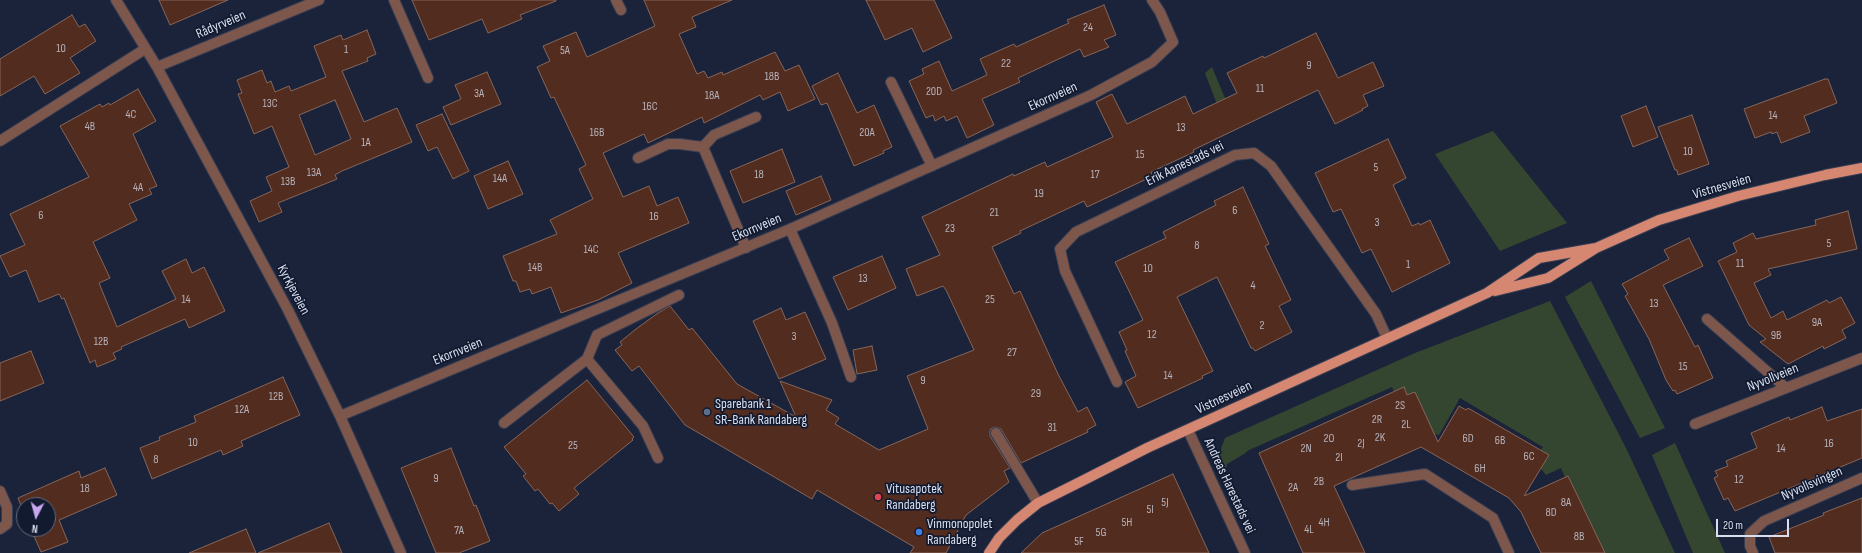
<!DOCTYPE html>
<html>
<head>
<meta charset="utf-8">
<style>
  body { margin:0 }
  #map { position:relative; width:1862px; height:553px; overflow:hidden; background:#1b233a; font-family:"Sofia Sans Condensed",sans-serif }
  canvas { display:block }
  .north { position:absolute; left:16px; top:497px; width:40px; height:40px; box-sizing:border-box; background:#121a30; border:1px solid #61697c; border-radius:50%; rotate:186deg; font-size:11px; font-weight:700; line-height:16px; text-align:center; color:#d8dfef }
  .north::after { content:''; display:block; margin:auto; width:14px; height:18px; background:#c7a6ef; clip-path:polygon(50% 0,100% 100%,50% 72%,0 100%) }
  .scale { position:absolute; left:1716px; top:519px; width:73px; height:18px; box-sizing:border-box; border:2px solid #d8dfef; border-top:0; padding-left:5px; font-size:12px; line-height:14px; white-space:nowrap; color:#d8dfef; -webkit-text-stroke:3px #121a30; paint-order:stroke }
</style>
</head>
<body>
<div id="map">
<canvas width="1862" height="553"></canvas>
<div class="north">N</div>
<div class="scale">20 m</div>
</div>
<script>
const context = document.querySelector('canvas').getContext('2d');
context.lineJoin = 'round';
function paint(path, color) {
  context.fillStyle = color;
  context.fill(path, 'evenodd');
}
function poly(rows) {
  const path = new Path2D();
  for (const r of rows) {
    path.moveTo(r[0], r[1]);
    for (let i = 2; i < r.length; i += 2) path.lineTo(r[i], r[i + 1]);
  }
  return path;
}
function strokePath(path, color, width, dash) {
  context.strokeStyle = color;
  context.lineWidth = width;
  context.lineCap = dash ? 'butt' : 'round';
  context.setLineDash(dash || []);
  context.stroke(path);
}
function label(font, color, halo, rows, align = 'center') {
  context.font = font + ' "Sofia Sans Condensed",sans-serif';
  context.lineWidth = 3.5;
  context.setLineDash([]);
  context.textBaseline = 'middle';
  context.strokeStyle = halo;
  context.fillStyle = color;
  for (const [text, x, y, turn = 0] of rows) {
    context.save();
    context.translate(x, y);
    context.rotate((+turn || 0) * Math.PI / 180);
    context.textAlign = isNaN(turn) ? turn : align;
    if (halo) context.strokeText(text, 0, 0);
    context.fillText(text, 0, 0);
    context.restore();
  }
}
const green = poly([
  [1212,67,1232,115,1225,125,1205,73],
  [1493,131,1567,223,1500,251,1435,154],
  [1591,281,1665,428,1640,438,1565,297],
  [1550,301,1626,448,1675,553,1598,553,1561,468,1546,475,1534,460,1543,447,1460,398,1439,435,1411,430,1392,387,1249,450,1244,454,1227,464,1223,482,1215,465,1225,438,1415,353],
  [1675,443,1725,553,1693,553,1652,455]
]);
const building = poly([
  [159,0,228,0,170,25,159,0],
  [412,0,556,0,556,1,520,15,522,19,488,33,482,19,429,40,412,0],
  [644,0,732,0,692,17,696,27,679,34,697,74,704,71,708,78,722,72,723,75,775,52,785,71,799,65,815,99,788,111,780,92,763,100,760,95,704,123,702,117,648,143,644,134,603,153,623,197,649,186,657,206,678,197,689,223,618,253,632,283,598,300,561,313,551,287,532,294,530,289,520,292,516,281,513,281,503,256,557,234,550,220,593,199,579,169,586,165,554,97,551,98,537,67,550,61,543,46,576,32,587,57,655,26,644,0],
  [866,0,934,0,952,38,923,52,912,28,885,40,866,0],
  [1104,5,1116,35,1104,40,1109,47,1084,57,1080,49,1018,78,1020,82,982,99,994,125,967,138,957,116,946,121,944,116,935,121,933,115,926,118,909,81,924,74,922,69,939,61,952,91,987,75,980,59,1014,44,1016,47,1069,23,1067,20,1104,5],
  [72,15,79,27,85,24,96,41,70,58,80,73,45,94,34,76,0,96,0,59,72,15],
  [367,30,376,54,367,58,368,61,342,71,364,122,397,108,412,142,342,171,335,175,337,179,278,203,282,212,259,222,250,201,272,191,266,177,289,167,272,126,254,134,238,94,242,93,237,80,262,70,267,83,271,81,275,92,289,86,291,91,326,77,314,46,341,35,343,40,367,30],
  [335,100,351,139,315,155,299,115,335,100],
  [1316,33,1338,78,1373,62,1384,86,1363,95,1368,106,1362,109,1363,110,1335,124,1318,90,1193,150,1194,152,1151,172,1153,176,1087,207,1084,201,1020,231,1021,233,992,247,1014,294,1020,291,1058,374,1078,412,1087,407,1096,425,1087,430,1088,432,1021,463,1001,429,996,427,992,428,990,430,990,436,1010,468,1004,471,1009,482,966,515,946,553,910,553,914,547,817,490,812,499,685,425,639,366,632,371,615,350,622,345,620,342,636,329,658,313,670,306,689,330,692,328,737,384,796,417,780,381,832,400,826,410,839,418,835,424,879,450,928,429,907,376,974,350,946,290,943,286,917,296,906,269,940,255,922,217,1013,174,1014,176,1045,162,1047,167,1113,137,1096,102,1112,94,1127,124,1185,96,1193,114,1237,93,1227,73,1263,56,1264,58,1316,33],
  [487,72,501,104,451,125,443,107,461,99,455,85,487,72],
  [838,73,857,113,874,105,892,147,883,151,884,153,854,166,827,103,821,105,812,86,838,73],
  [1825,79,1828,79,1837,103,1804,116,1810,132,1781,143,1777,132,1772,134,1771,132,1755,138,1744,109,1825,79],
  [138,89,156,121,133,134,157,186,149,189,152,194,129,204,137,220,93,242,110,278,99,283,117,327,176,299,162,271,186,259,192,273,204,267,225,311,189,328,185,319,121,347,122,349,113,353,116,359,97,367,95,360,90,363,64,298,62,299,59,294,39,302,26,270,10,277,0,256,25,245,10,214,89,177,60,126,100,104,102,107,109,103,110,105,138,89],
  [1646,106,1658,137,1633,147,1621,116,1646,106],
  [442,114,469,171,453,179,437,147,428,151,416,125,442,114],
  [1692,115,1709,164,1678,175,1677,170,1675,170,1658,127,1692,115],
  [1388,139,1406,178,1393,185,1412,226,1419,223,1420,225,1430,220,1450,263,1392,292,1371,249,1362,253,1341,209,1333,212,1315,173,1388,139],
  [782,149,795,182,743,203,730,171,782,149],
  [508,161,523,194,488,209,474,176,508,161],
  [821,176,831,200,796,215,786,191,821,176],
  [1243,187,1269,244,1265,246,1291,300,1279,306,1292,332,1255,351,1253,348,1251,348,1217,277,1177,297,1213,371,1202,376,1203,378,1138,408,1125,382,1136,376,1125,351,1127,350,1119,332,1143,320,1115,262,1166,238,1163,232,1216,205,1214,201,1243,187],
  [1848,211,1857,249,1768,269,1771,275,1754,283,1771,318,1783,311,1787,320,1827,300,1829,303,1841,297,1855,323,1842,330,1846,338,1824,349,1823,346,1788,364,1760,342,1766,339,1749,325,1718,261,1737,252,1733,243,1753,233,1756,239,1816,225,1815,220,1848,211],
  [1689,238,1703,266,1663,285,1695,347,1698,345,1713,378,1677,394,1675,390,1673,391,1666,380,1649,339,1625,296,1628,294,1622,284,1669,259,1664,250,1689,238],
  [882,256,896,288,848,310,833,277,882,256],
  [781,308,786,320,805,312,826,359,779,379,753,321,781,308],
  [872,346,877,370,857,374,853,350,872,346],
  [31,351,44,383,0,401,0,363,31,351],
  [283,377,300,415,241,441,243,446,223,455,221,450,152,479,140,448,160,440,159,437,196,422,194,416,283,377],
  [587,380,634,437,632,439,633,440,574,488,579,494,559,511,552,503,550,504,538,489,535,491,523,476,526,474,504,447,587,380],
  [1404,387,1407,395,1415,392,1438,442,1459,406,1466,410,1468,408,1549,455,1524,496,1568,476,1605,553,1541,553,1521,512,1509,498,1421,447,1334,486,1365,553,1303,553,1259,453,1404,387],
  [1822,407,1827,421,1862,409,1862,458,1735,511,1728,498,1724,500,1714,478,1718,476,1715,471,1728,466,1726,461,1757,448,1751,433,1789,417,1790,420,1822,407],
  [451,448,474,506,476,505,490,541,459,553,436,553,401,468,451,448],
  [105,468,117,495,59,520,68,542,41,552,31,529,48,529,48,505,24,505,24,513,18,498,79,471,81,478,105,468],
  [1173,474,1209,553,1021,553,1042,533,1173,474],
  [1862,498,1862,553,1775,553,1769,537,1824,515,1823,513,1862,498],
  [329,523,342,553,258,553,329,523],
  [246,529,256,553,189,553,246,529]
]);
const minor = poly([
  [116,0,157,67,288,310,340,416,401,553],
  [394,0,428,78],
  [616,0,621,10],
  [157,67,319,0],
  [891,82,932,166],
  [0,141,145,49],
  [703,147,746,248],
  [703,147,714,135,756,117],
  [638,158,668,144,680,144,703,147],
  [790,229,832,323,851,377],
  [1707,319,1786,388],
  [1117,382,1065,271,1060,249,1076,232,1235,155,1254,153,1271,166,1376,314,1387,338],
  [340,416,790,229,1091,95,1152,62,1173,42,1160,12,1152,0],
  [504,423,587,359],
  [1695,424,1862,358],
  [1188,430,1245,553],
  [996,433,1038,503],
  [658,458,643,426,587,359,597,335,679,295],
  [1352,485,1425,474,1493,518,1509,553],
  [0,491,7,507,7,524,0,529],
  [1753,553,1750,546,1750,534,1764,521,1862,478]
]);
const major = poly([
  [1495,291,1548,278,1596,248,1659,220,1738,196,1825,175,1862,168],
  [989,553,999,538,1017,520,1038,503,1078,483,1147,448,1487,293,1539,258,1596,248]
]);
const markers = [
  [707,412,4,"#5c6f8a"],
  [878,497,4,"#e0444e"],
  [919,532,4,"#3f7fe0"]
];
const numberNames = [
  ["24",1088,28],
  ["10",61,49],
  ["1",346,50],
  ["5A",565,51],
  ["22",1006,64],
  ["9",1309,66],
  ["18B",772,77],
  ["11",1260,89],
  ["20D",934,92],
  ["3A",479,94],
  ["18A",712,96],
  ["13C",270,104],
  ["16C",650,107],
  ["4C",131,115],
  ["14",1773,116],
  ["4B",90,127],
  ["13",1181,128],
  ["16B",597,133],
  ["20A",867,133],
  ["1A",366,143],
  ["10",1688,152],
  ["15",1140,155],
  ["5",1376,168],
  ["13A",314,173],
  ["18",759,175],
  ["17",1095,175],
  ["14A",500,179],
  ["13B",288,182],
  ["4A",138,188],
  ["19",1039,194],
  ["6",1235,211],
  ["21",994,213],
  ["6",41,216],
  ["16",654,217],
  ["3",1377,223],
  ["23",950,229],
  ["5",1829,244],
  ["8",1197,246],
  ["14C",591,250],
  ["11",1740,264],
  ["1",1408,265],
  ["14B",535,268],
  ["10",1148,269],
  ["13",863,279],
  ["4",1253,286],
  ["14",186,300],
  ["25",990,300],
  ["13",1654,304],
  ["9A",1817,323],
  ["2",1262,326],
  ["12",1152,335],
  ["9B",1776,336],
  ["3",794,337],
  ["12B",101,342],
  ["27",1012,353],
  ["15",1683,367],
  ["14",1168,376],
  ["9",923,381],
  ["29",1036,394],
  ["12B",276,397],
  ["2S",1400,406],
  ["12A",242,410],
  ["2R",1377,420],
  ["2L",1406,425],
  ["31",1052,428],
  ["2K",1380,438],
  ["2O",1329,439],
  ["6D",1468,439],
  ["6B",1500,441],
  ["10",193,443],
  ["2J",1361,444],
  ["16",1829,444],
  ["25",573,446],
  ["2N",1306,449],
  ["14",1781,449],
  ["6C",1529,457],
  ["2I",1339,458],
  ["8",156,460],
  ["6H",1480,469],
  ["9",436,479],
  ["12",1739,480],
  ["2B",1319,482],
  ["2A",1293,488],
  ["18",85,489],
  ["5J",1165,503],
  ["8A",1566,503],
  ["5I",1150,510],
  ["8D",1551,513],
  ["5H",1127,523],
  ["4H",1324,523],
  ["4L",1309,530],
  ["7A",459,531],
  ["5G",1101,533],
  ["8B",1579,537],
  ["5F",1079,542]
];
const streetNames = [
  ["Rådyrveien",221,25,-23],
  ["Ekornveien",1053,97,-24],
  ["Erik Aanestads vei",1185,164,-26],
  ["Vistnesveien",1722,187,-16],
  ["Ekornveien",757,228,-23],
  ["Kyrkjeveien",293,290,62],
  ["Ekornveien",458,352,-22],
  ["Nyvollveien",1773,378,-22],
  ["Vistnesveien",1224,398,-25],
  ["Nyvollsvingen",1812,484,-24],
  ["Andreas Harestads vei",1229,486,65]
];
const poiNames = [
  ["Sparebank 1",715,404],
  ["SR-Bank Randaberg",715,420],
  ["Vitusapotek",886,489],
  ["Randaberg",886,505],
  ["Vinmonopolet",927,524],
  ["Randaberg",927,540]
];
paint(green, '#354630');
paint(building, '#522c1f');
strokePath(building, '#86665a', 1);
strokePath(minor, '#353d53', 12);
strokePath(major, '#353d53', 12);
strokePath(minor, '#7d564c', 10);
strokePath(major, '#d58771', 10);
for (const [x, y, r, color] of markers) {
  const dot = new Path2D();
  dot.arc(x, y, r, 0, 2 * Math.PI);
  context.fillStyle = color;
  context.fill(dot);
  strokePath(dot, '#121a30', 1.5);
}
label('12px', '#b6b2bb', null, numberNames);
label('14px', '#d8dfef', '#121a30', streetNames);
label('14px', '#d8dfef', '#121a30', poiNames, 'left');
</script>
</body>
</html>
